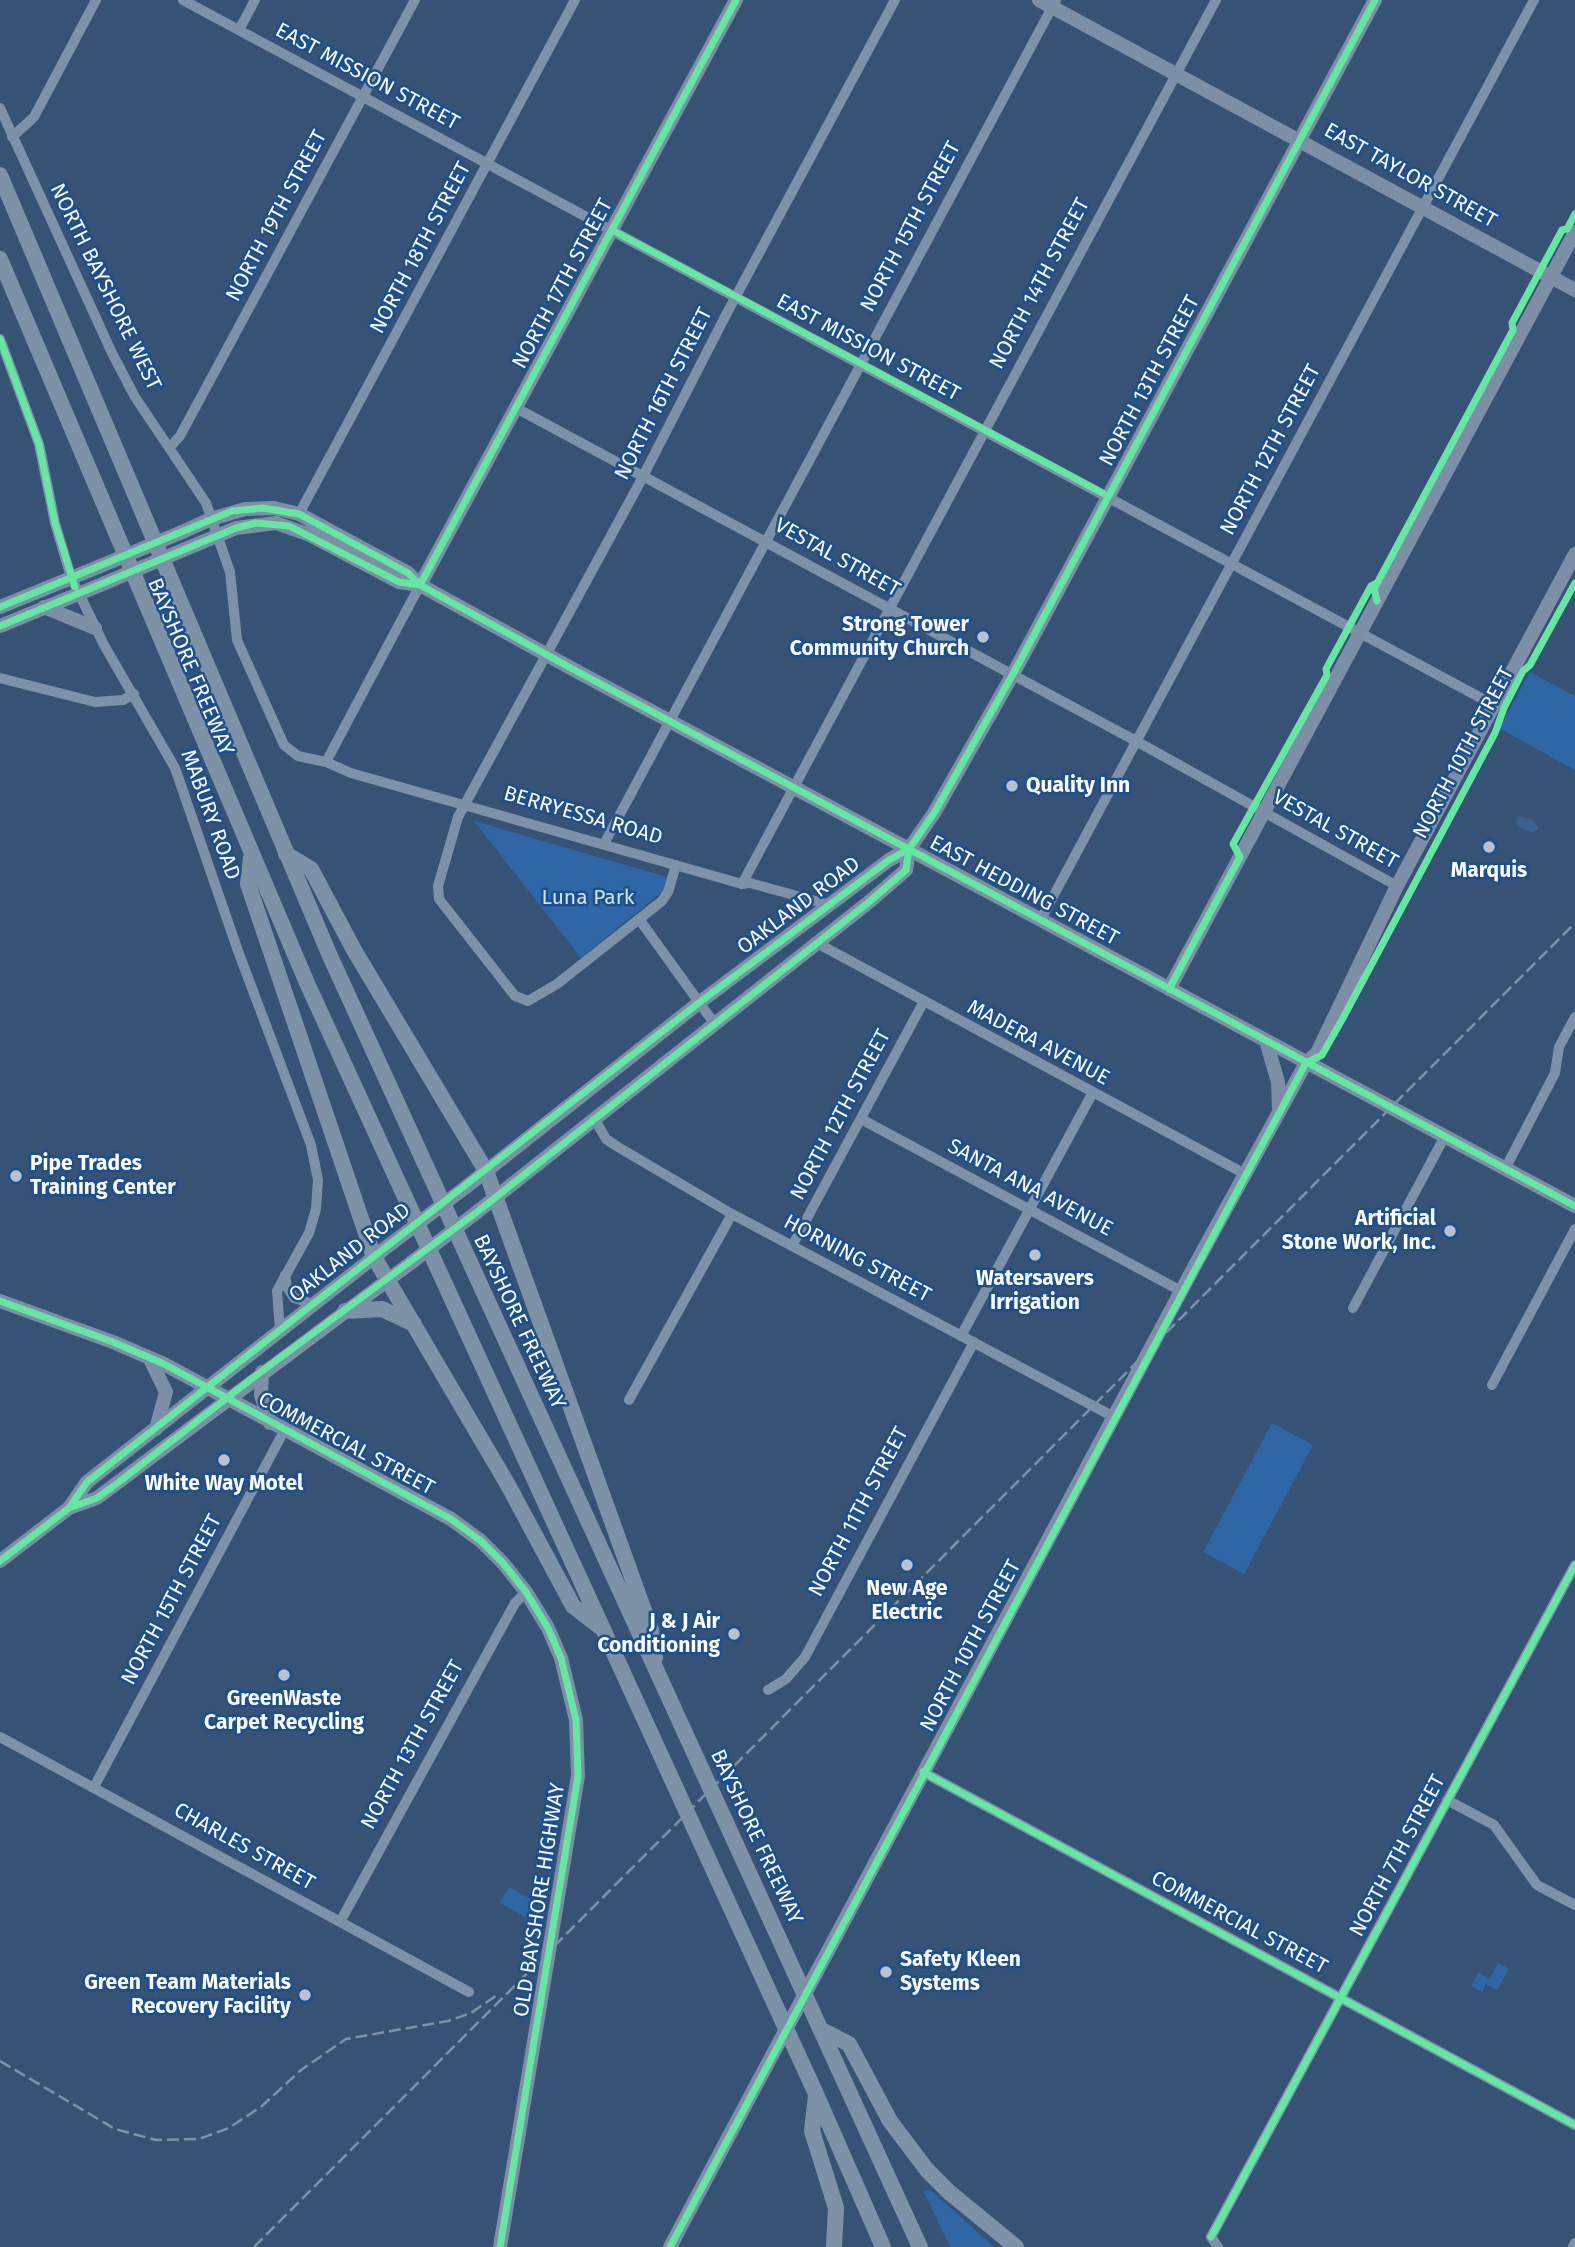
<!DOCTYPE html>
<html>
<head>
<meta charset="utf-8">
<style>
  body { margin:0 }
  canvas { display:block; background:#365274 }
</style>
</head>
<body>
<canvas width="1575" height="2247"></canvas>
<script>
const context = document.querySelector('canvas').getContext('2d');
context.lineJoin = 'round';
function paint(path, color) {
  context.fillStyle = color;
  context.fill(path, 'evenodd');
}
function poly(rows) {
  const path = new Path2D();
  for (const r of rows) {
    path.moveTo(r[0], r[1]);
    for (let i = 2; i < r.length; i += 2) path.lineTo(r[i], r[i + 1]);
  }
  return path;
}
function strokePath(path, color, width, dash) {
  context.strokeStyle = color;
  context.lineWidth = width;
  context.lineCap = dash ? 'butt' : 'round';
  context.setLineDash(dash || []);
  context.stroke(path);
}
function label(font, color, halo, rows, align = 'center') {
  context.font = font + ' "Fira Sans",sans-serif';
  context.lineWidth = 5;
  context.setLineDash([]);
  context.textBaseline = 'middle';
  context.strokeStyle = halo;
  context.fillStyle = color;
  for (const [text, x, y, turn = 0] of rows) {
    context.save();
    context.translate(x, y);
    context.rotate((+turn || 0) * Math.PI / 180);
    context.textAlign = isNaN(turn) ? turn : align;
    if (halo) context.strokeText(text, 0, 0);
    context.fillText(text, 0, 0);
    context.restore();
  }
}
const green = poly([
  [1530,672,1575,696,1575,770,1499,728],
  [474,821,667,877,663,891,581,958],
  [1272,1423,1313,1445,1244,1574,1203,1552],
  [509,1887,535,1901,526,1917,500,1903],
  [1498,1963,1509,1969,1497,1990,1486,1984,1482,1992,1471,1986,1478,1972,1490,1979],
  [923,2190,932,2191,994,2247,950,2247]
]);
const water = poly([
  [1518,816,1533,820,1539,828,1533,833,1516,826]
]);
const minor = poly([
  [183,0,1494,705],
  [239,30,255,0],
  [0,108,112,353,135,397,206,503,230,572,237,640,284,745,298,756,326,762,351,773,742,884,750,883,830,905],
  [12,137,34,117,96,0],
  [0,339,39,444,55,523,71,577,104,645,175,768,238,951,311,1145,318,1180,316,1209,309,1233,277,1291,280,1331],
  [516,408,1136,741,1397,886],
  [170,447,180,436,415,0],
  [299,514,575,0],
  [0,678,95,702,123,700,134,694],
  [326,762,420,585],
  [604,844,1056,0],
  [676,865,668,892,662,901,557,984,528,1001,515,996,439,899,438,886,458,817,638,486,728,311,895,0],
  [742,884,1216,0],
  [639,919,714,1023],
  [1041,919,1534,0],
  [815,942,1245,1174],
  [594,1118,606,1139,618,1147,732,1214,1114,1417],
  [861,1119,1181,1291],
  [1505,1169,1555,1073,1559,1047,1575,1017],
  [792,1246,923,1003],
  [285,1275,287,1287,294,1298,313,1304],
  [1353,1308,1445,1136],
  [961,1336,1092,1094],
  [1492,1385,1575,1229],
  [629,1400,732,1214],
  [768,1690,786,1679,805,1657,974,1342],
  [0,1737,469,1992],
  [923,1772,1575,2125],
  [94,1787,284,1431],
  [1447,1800,1494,1825,1537,1885,1575,1905],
  [340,1922,515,1603,526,1592],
  [1218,2247,1211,2237,1575,1565],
  [1573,2247,1575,2243]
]);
const major = poly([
  [1039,0,1575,290],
  [182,532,211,519,245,509,274,508,299,514,408,573,420,585,580,673,1575,1206],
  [164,558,236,528,276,523,310,535,399,582,420,585],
  [420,585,736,0],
  [0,607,98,567],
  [44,607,95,628],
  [0,626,105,583],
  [1169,989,1575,232],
  [1266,1041,1278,1082,1279,1109],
  [466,1187,700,1002,889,860,909,849,934,813,1013,674,1375,0],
  [477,1212,869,902,906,870,909,849],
  [0,1301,113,1342,164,1364,451,1519,481,1541,503,1563,526,1592,548,1628,561,1658,576,1720,578,1776,500,2247],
  [150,1359,166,1392,156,1429],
  [262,1372,261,1395,270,1423],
  [69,1508,97,1498,412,1262],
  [0,1561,69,1508,87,1482,383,1250],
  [836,1936,1194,1267,1306,1063,1317,1053,1397,886,1575,554],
  [670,2247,754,2089]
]);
const highway = poly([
  [0,175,330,956,920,2247],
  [0,259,307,983,816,2094,883,2247],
  [286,854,311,869,354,950,486,1171,651,1630,655,1658],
  [251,858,248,884,374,1257,508,1485,573,1606,600,1627],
  [345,1311,382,1309,414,1324],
  [820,2029,849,2044,890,2121,927,2170,949,2192,1016,2247],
  [816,2096,812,2131,836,2208,834,2247]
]);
const rail = poly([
  [0,2061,115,2129,156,2140,199,2139,229,2128,262,2106,301,2070,346,2039,448,2021,471,2013,497,1995],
  [254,2247,1575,923]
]);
const majorBridge = poly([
  [98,567,182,532],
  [105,583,164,558],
  [384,1249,466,1187],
  [412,1262,477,1212],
  [754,2089,836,1936]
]);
const cycleway = poly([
  [612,230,1108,496],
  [0,339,39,444,55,523,75,587],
  [420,585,736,0],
  [1377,601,1374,589,1513,330,1512,323,1562,230,1567,229,1575,214],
  [0,607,232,511,263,508,299,514,408,573,420,585,580,673,1575,1206],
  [0,626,236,528,256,523,289,526,399,582,420,585],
  [1169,989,1240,857,1233,844,1327,675,1326,669,1371,586,1377,583],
  [1306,1063,1322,1055,1343,1018,1495,733,1504,708,1523,671,1530,665,1575,583],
  [0,1301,113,1342,164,1364,451,1519,481,1541,503,1563,526,1592,548,1628,561,1658,576,1720,578,1776,500,2247],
  [69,1508,97,1498,119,1482,250,1380,477,1212,869,902,906,870,909,849],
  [0,1561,69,1508,87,1482,313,1304,700,1002,889,860,909,849,934,813,1013,674,1375,0],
  [923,1772,1575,2125],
  [1211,2237,1575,1565],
  [670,2247,1306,1063]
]);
const markers = [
  [983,637,7,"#b9c2ce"],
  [1012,786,7,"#b9c2ce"],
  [1489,847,7,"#b9c2ce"],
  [16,1176,7,"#b9c2ce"],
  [1450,1231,7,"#b9c2ce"],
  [1035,1255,7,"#b9c2ce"],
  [224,1460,7,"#b9c2ce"],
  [907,1565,7,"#b9c2ce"],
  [734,1634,7,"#b9c2ce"],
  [284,1675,7,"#b9c2ce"],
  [886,1972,7,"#b9c2ce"],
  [305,1995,7,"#b9c2ce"]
];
const streetNames = [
  ["EAST MISSION STREET",367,77,28],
  ["EAST TAYLOR STREET",1410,176,29],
  ["NORTH 19TH STREET",277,216,-62],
  ["NORTH 15TH STREET",911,227,-62],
  ["NORTH 18TH STREET",421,248,-62],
  ["NORTH 17TH STREET",563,284,-62],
  ["NORTH 14TH STREET",1040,284,-62],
  ["NORTH BAYSHORE WEST",105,287,64],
  ["EAST MISSION STREET",868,348,28],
  ["NORTH 13TH STREET",1150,381,-62],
  ["NORTH 16TH STREET",664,394,-63],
  ["NORTH 12TH STREET",1271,450,-62],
  ["VESTAL STREET",837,558,29],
  ["BAYSHORE FREEWAY",190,667,67],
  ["NORTH 10TH STREET",1464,753,-62],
  ["MABURY ROAD",210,815,70],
  ["BERRYESSA ROAD",583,816,16],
  ["VESTAL STREET",1335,830,29],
  ["EAST HEDDING STREET",1024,891,28],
  ["OAKLAND ROAD",799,906,-37],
  ["MADERA AVENUE",1038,1043,28],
  ["NORTH 12TH STREET",841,1115,-62],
  ["SANTA ANA AVENUE",1030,1188,28],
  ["OAKLAND ROAD",350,1253,-38],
  ["HORNING STREET",857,1259,28],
  ["BAYSHORE FREEWAY",519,1322,65],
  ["COMMERCIAL STREET",346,1444,28],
  ["NORTH 11TH STREET",859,1512,-62],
  ["NORTH 15TH STREET",172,1600,-62],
  ["NORTH 10TH STREET",971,1646,-62],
  ["NORTH 13TH STREET",413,1745,-61],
  ["BAYSHORE FREEWAY",756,1837,65],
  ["CHARLES STREET",244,1847,29],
  ["NORTH 7TH STREET",1398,1856,-62],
  ["OLD BAYSHORE HIGHWAY",540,1900,-81],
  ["COMMERCIAL STREET",1239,1923,28]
];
const poiNames = [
  ["Strong Tower",969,625,"right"],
  ["Community Church",969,649,"right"],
  ["Quality Inn",1026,786,"left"],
  ["Marquis",1489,871],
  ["Pipe Trades",30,1164,"left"],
  ["Training Center",30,1188,"left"],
  ["Artificial",1436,1219,"right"],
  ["Stone Work, Inc.",1436,1243,"right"],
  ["Watersavers",1035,1279],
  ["Irrigation",1035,1303],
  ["White Way Motel",224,1484],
  ["New Age",907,1589],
  ["Electric",907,1613],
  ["J & J Air",720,1622,"right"],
  ["Conditioning",720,1646,"right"],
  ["GreenWaste",284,1699],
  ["Carpet Recycling",284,1723],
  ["Safety Kleen",900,1960,"left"],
  ["Systems",900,1984,"left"],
  ["Green Team Materials",291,1983,"right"],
  ["Recovery Facility",291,2007,"right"]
];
const parkNames = [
  ["Luna Park",588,898]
];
paint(green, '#2f66a5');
paint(water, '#3b618d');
strokePath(minor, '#7d92a8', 10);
strokePath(major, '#7d8ea7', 14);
strokePath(highway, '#7e92a7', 16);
strokePath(rail, '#7e92a7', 2.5, [12, 5]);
strokePath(majorBridge, '#7d8ea7', 14);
strokePath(cycleway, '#66e7a1', 7);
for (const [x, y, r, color] of markers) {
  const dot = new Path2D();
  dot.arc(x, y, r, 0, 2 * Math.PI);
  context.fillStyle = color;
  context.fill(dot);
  strokePath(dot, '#1b4f8f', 2.5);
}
label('21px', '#fff', '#1b4f8f', streetNames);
label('bold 21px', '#fff', '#1b4f8f', poiNames);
label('21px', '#cfe3fa', '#1b4f8f', parkNames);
</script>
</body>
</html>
